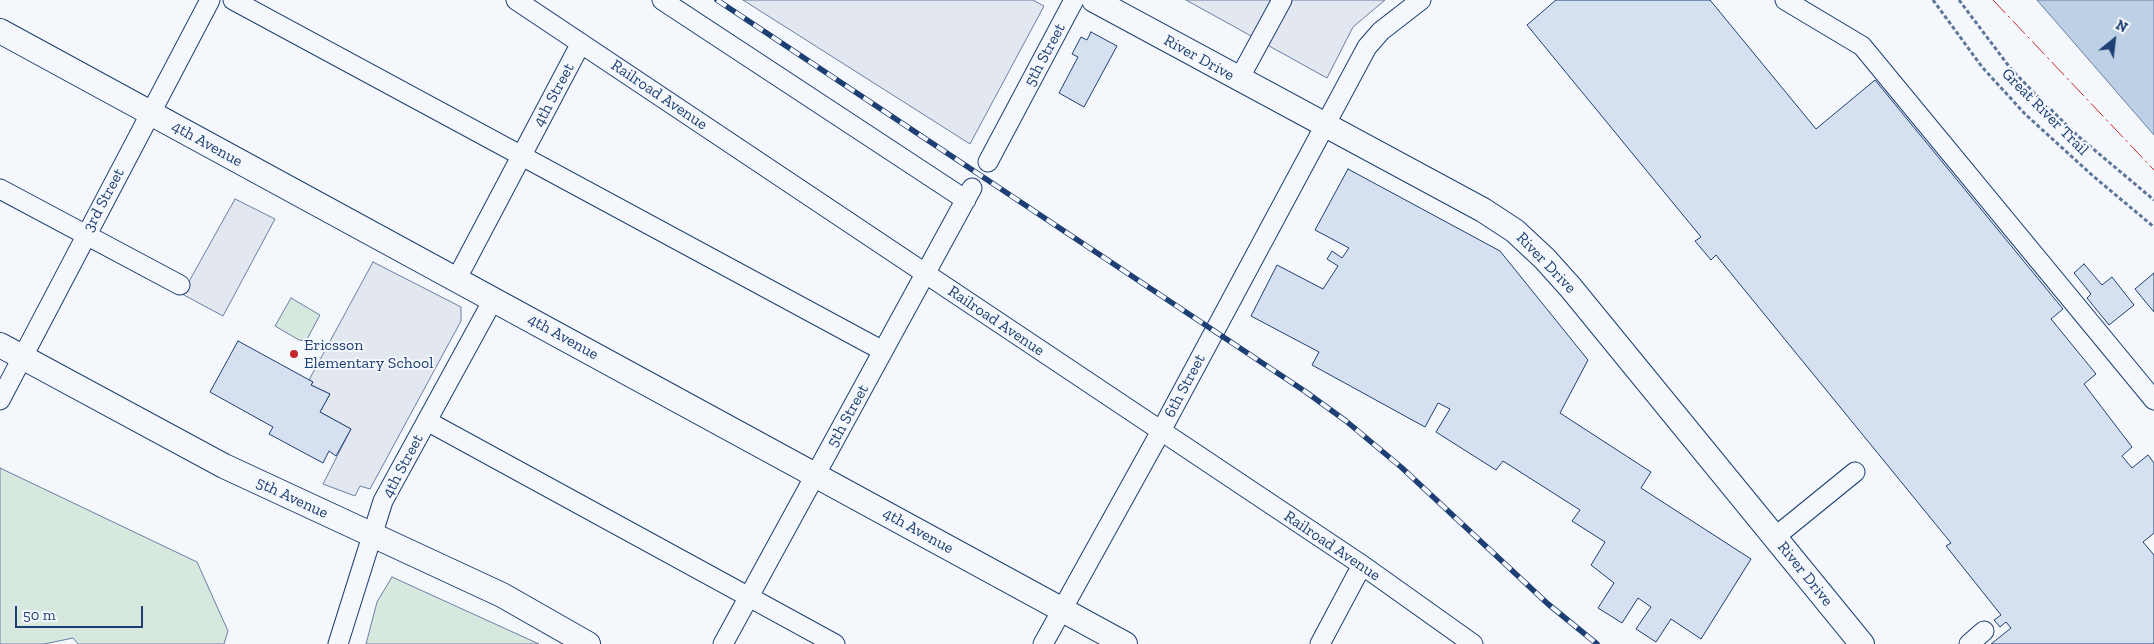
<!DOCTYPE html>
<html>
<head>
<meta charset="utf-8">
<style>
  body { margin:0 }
  #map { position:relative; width:2154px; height:644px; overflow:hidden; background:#f4f7fb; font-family:"Zilla Slab",serif }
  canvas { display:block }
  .north { position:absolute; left:2089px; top:15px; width:50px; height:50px; -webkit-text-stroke:4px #f4f7fb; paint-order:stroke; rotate:29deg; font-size:14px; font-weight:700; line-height:20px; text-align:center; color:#1d3f73 }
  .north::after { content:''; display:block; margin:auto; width:18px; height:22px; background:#1d3f73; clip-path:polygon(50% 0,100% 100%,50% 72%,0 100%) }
  .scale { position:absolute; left:15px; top:606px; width:128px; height:22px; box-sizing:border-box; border:2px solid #1d3f73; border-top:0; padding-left:6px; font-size:15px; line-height:18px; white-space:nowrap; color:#1d3f73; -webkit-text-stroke:4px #f4f7fb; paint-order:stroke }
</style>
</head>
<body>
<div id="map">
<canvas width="2154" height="644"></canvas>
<div class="north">N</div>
<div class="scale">50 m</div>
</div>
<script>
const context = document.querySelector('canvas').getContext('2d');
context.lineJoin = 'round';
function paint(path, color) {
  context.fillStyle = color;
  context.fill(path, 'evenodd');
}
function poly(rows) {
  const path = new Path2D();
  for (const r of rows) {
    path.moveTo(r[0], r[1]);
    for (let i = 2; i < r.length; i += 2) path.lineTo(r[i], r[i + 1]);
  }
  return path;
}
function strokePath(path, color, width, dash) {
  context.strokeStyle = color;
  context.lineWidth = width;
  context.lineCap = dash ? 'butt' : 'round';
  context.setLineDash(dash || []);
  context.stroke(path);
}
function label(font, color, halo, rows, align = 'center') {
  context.font = font + ' "Zilla Slab",serif';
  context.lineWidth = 4;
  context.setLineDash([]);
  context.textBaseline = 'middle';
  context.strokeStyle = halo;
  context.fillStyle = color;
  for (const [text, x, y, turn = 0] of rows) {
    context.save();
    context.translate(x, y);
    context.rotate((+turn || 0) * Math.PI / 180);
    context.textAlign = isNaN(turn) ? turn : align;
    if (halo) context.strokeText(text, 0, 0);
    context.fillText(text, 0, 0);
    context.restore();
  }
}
const green = poly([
  [291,298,320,315,306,341,299,340,275,326,291,298],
  [0,468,197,562,228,631,224,644,78,644,73,638,44,644,0,644,0,468],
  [392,577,539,644,366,644,377,602,392,577]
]);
const parking = poly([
  [743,0,1033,0,1044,6,970,144,743,0],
  [1186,0,1385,0,1353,27,1327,78,1186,0],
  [235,199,275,219,223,316,182,294,235,199],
  [373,262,461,307,461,321,370,489,360,486,355,496,323,484,351,429,320,412,330,394,311,385,313,382,309,380,373,262]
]);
const water = poly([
  [2037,0,2154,0,2154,135,2037,0]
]);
const building = poly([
  [1556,0,1710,0,1816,129,1875,80,2063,309,2051,319,2096,374,2084,384,2132,447,2122,456,2132,468,2148,455,2154,463,2154,533,2143,542,2154,555,2154,644,1991,644,2011,628,2006,622,2000,627,1994,620,2001,615,1946,546,1951,543,1716,255,1711,260,1695,241,1701,237,1527,25,1556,0],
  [1091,32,1117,46,1084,107,1059,93,1078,57,1072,54,1081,37,1087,40,1091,32],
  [1348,169,1500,251,1588,360,1560,413,1651,472,1641,488,1751,559,1701,639,1671,619,1656,642,1636,629,1651,607,1638,598,1622,623,1598,608,1614,583,1591,565,1605,542,1572,521,1580,510,1503,461,1496,470,1436,432,1450,409,1438,403,1425,427,1312,365,1319,352,1251,316,1277,265,1323,289,1338,266,1327,259,1332,251,1342,258,1349,248,1315,230,1348,169],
  [2084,264,2102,285,2112,277,2134,305,2109,325,2087,298,2091,294,2074,273,2084,264],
  [2154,273,2154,312,2135,289,2154,273],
  [238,341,313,382,311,385,330,394,320,412,351,429,336,456,329,451,323,463,269,434,273,427,210,392,238,341]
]);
const path = poly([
  [1933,0,1982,67,2025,114,2093,176,2154,227],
  [1959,0,2011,69,2042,101,2079,137,2154,200]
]);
const minor = poly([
  [233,0,883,351],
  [516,0,1362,565,1473,644],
  [662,0,966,200],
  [1785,0,1862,46,2154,400],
  [1239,79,1282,0],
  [988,162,1074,0],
  [0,189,180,285],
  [456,280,581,43],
  [0,400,210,0],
  [427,421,835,644],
  [1775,537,1855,472],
  [338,644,383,501,493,300],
  [723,644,972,188],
  [1043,644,1161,431,1367,47,1381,31,1421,0],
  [1320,644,1362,565],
  [1969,644,1984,631]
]);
const major = poly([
  [1094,0,1483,210,1515,231,1545,259,1571,288,1862,644],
  [0,31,1125,644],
  [0,345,224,466,502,595,588,644]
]);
const rail = poly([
  [717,0,1306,392,1346,421,1401,467,1548,604,1597,644]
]);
const power = poly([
  [1993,0,2154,170]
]);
const markers = [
  [294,354,5,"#c62828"]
];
const streetNames = [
  ["5th Street",1045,55,-62],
  ["River Drive",1199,58,29],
  ["4th Street",554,95,-62],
  ["Railroad Avenue",659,95,34],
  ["Great River Trail",2045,112,45],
  ["4th Avenue",207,144,29],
  ["3rd Street",104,200,-62],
  ["River Drive",1546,263,46],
  ["Railroad Avenue",996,321,34],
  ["4th Avenue",563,337,29],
  ["6th Street",1185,386,-62],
  ["5th Street",848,416,-61],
  ["4th Street",403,466,-62],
  ["5th Avenue",292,498,25],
  ["4th Avenue",918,531,29],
  ["Railroad Avenue",1332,546,34],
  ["River Drive",1805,574,51]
];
const poiNames = [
  ["Ericsson",304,345],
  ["Elementary School",304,363]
];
paint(green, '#d7e8df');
strokePath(green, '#687fa3', 1);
paint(parking, '#e3e8f0');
strokePath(parking, '#687fa3', 1);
paint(water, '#bed0e5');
strokePath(water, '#687fa3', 1);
paint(building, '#d5e0f0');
strokePath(building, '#1d3f73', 1);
strokePath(minor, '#1d3f73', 21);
strokePath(major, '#1d3f73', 26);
strokePath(path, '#5e769c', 3, [4, 2.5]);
strokePath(minor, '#f4f7fb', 19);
strokePath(major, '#f4f7fb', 24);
strokePath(rail, '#1d3f73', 5.5);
strokePath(rail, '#f4f7fb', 4, [11]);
strokePath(power, '#c62828', 1, [18, 4, 2.5, 4]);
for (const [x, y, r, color] of markers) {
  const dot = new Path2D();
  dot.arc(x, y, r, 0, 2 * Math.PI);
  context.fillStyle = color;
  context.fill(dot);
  strokePath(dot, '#f4f7fb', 2);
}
label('16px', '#1d3f73', '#f4f7fb', streetNames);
label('16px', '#1d3f73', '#f4f7fb', poiNames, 'left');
</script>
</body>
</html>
